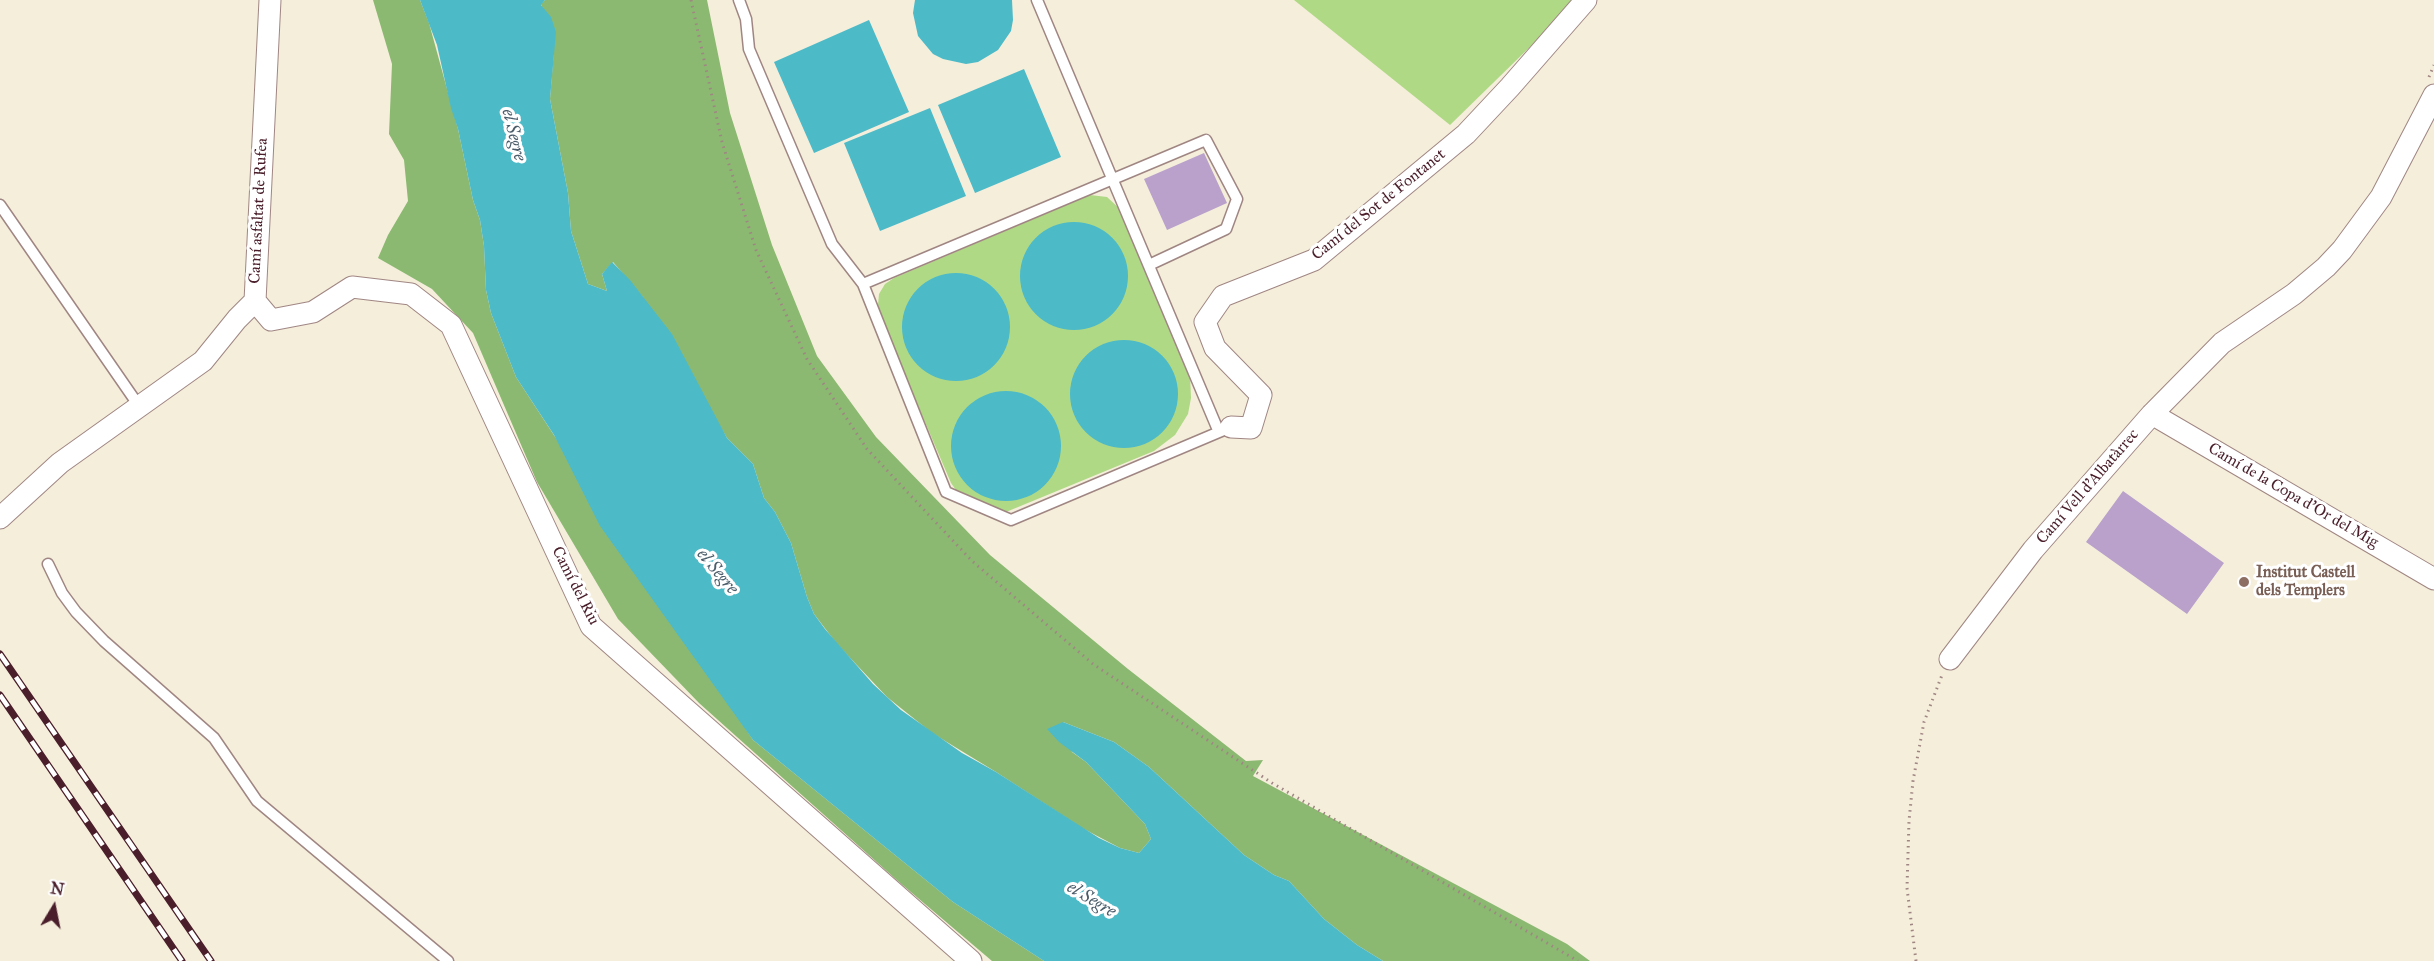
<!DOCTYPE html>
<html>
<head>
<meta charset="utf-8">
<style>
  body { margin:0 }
  #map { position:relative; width:2434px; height:961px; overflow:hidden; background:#f5eedb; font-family:"IM FELL Great Primer",serif }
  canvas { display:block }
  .north { position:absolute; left:24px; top:877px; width:60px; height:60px; -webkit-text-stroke:4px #fff; paint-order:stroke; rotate:10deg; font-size:16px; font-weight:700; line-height:24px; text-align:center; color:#4a1f2b }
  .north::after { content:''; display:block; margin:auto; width:21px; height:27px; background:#4a1f2b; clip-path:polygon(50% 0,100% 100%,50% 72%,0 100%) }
</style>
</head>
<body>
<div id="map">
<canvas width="2434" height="961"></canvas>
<div class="north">N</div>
</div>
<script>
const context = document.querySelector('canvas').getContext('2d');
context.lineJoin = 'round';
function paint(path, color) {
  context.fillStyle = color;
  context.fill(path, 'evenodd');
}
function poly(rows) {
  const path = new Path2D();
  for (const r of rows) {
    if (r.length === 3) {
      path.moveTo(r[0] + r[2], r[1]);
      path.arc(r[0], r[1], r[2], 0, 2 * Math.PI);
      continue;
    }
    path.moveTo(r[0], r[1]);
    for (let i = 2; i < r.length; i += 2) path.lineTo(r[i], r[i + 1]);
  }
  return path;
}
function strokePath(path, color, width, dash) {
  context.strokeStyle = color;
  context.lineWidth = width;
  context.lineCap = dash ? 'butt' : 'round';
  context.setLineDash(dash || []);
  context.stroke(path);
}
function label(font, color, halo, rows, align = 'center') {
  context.font = font + ' "IM FELL Great Primer",serif';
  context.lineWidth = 6;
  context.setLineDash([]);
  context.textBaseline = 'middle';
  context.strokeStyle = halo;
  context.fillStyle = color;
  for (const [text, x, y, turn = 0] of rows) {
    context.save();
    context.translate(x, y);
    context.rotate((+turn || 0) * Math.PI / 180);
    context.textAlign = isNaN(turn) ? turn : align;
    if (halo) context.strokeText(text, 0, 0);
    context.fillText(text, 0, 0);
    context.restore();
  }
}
const green = poly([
  [1294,0,1578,0,1450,125],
  [1090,195,1107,197,1120,209,1190,375,1191,398,1188,414,1175,435,1154,451,1006,512,960,496,951,483,882,321,878,305,879,294,885,284,894,278]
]);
const forest = poly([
  [373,0,420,0,429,23,458,129,473,200,480,220,484,246,486,290,491,313,516,377,753,740,953,902,1044,961,992,961,899,882,699,703,618,619,537,482,473,333,432,289,378,258,388,235,408,201,404,160,389,134,392,64],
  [545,0,707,0,730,113,772,245,817,356,876,437,990,555,1128,669,1246,761,1263,760,1253,776,1567,944,1590,961,1383,961,1357,945,1324,919,1289,881,1274,875,1244,855,1149,767,1114,742,1063,722,1072,752,1086,762,1145,824,1151,839,1139,853,1120,848,1082,828,996,772,932,733,887,697,837,644,814,614,807,597,791,543,775,512,764,498,753,464,727,438,642,296,613,262,602,274,607,291,588,284,571,231,568,193,550,99,554,49,541,4]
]);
const water = poly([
  [420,0,545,0,541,5,551,17,556,32,550,99,568,193,571,231,588,284,607,291,602,274,612,262,630,280,672,334,727,438,753,464,764,498,775,512,791,543,807,597,814,614,825,629,873,684,901,710,962,753,996,772,1099,838,1120,848,1139,853,1151,839,1145,824,1086,762,1059,742,1047,729,1063,722,1114,742,1149,767,1244,855,1274,875,1289,881,1324,919,1357,945,1383,961,1044,961,953,902,753,740,600,526,554,435,516,377,491,313,486,290,484,246,480,220,473,200,458,129,451,108,437,45],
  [915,0,1012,0,1013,20,1011,31,998,50,978,62,966,64,943,59,933,54,918,36,913,13],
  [869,20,909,112,814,153,774,62],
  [1024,69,1061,157,975,193,938,105],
  [930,108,966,196,880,231,844,143],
  [1074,276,54],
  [956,327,54],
  [1124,394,54],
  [1006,446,55]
]);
const building = poly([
  [1204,153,1227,203,1167,230,1144,179],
  [2123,491,2224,563,2187,614,2086,542]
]);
const path = poly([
  [691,0,722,142,756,250,807,359,867,449,972,561,1093,664,1272,783,1578,961],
  [2429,77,2434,65],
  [1916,961,1907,888,1909,821,1913,781,1924,722,1942,675]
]);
const service = poly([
  [739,0,746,19,749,49,832,244,863,284,946,492,1011,520,1231,427],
  [1037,0,1218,430],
  [0,205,139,406],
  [863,284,1206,140,1237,199,1226,229,1149,265],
  [48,564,62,593,76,612,104,641,214,738,257,801,448,961]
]);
const minor = poly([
  [255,301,271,320,313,312,352,287,411,294,451,325,591,626,971,961],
  [2152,414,2434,579],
  [1231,427,1251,428,1261,395,1215,348,1205,322,1223,296,1314,260,1466,134,1510,87,1586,0],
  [0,518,60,463,203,361,237,319,255,301,270,0],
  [1950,659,2033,550,2152,414,2222,343,2294,294,2326,267,2342,250,2381,197,2434,95]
]);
const rail = poly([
  [0,654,211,961],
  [0,695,182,961]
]);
const markers = [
  [2244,582,6,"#8d6e63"]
];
const streetNames = [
  ["Camí del Sot de Fontanet",1379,205,-39],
  ["Camí asfaltat de Rufea",259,211,-87],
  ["Camí Vell d'Albatàrrec",2088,487,-49],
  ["Camí de la Copa d'Or del Mig",2293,496,30],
  ["Camí del Riu",575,586,63]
];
const educationNames = [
  ["Institut Castell",2256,573],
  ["dels Templers",2256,591]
];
const waterNames = [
  ["el Segre",513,135,76],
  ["el Segre",717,572,50],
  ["el Segre",1091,900,31]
];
paint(green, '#afd985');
paint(forest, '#8bb972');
paint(water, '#4dbac8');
paint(building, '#b9a1cb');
strokePath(service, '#a08683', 13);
strokePath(minor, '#a08683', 23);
strokePath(path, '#a08683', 3, [1.5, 4.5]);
strokePath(service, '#fff', 10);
strokePath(minor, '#fff', 21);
strokePath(rail, '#4a1f2b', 7);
strokePath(rail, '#fff', 4.5, [14]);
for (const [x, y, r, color] of markers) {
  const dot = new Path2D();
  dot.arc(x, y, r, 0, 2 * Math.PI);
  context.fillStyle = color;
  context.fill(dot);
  strokePath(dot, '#fff', 2);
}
label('16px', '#4a1f2b', '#fff', streetNames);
label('bold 16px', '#785e54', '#fff', educationNames, 'left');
label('italic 18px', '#4b5d6a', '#fff', waterNames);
</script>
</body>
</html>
